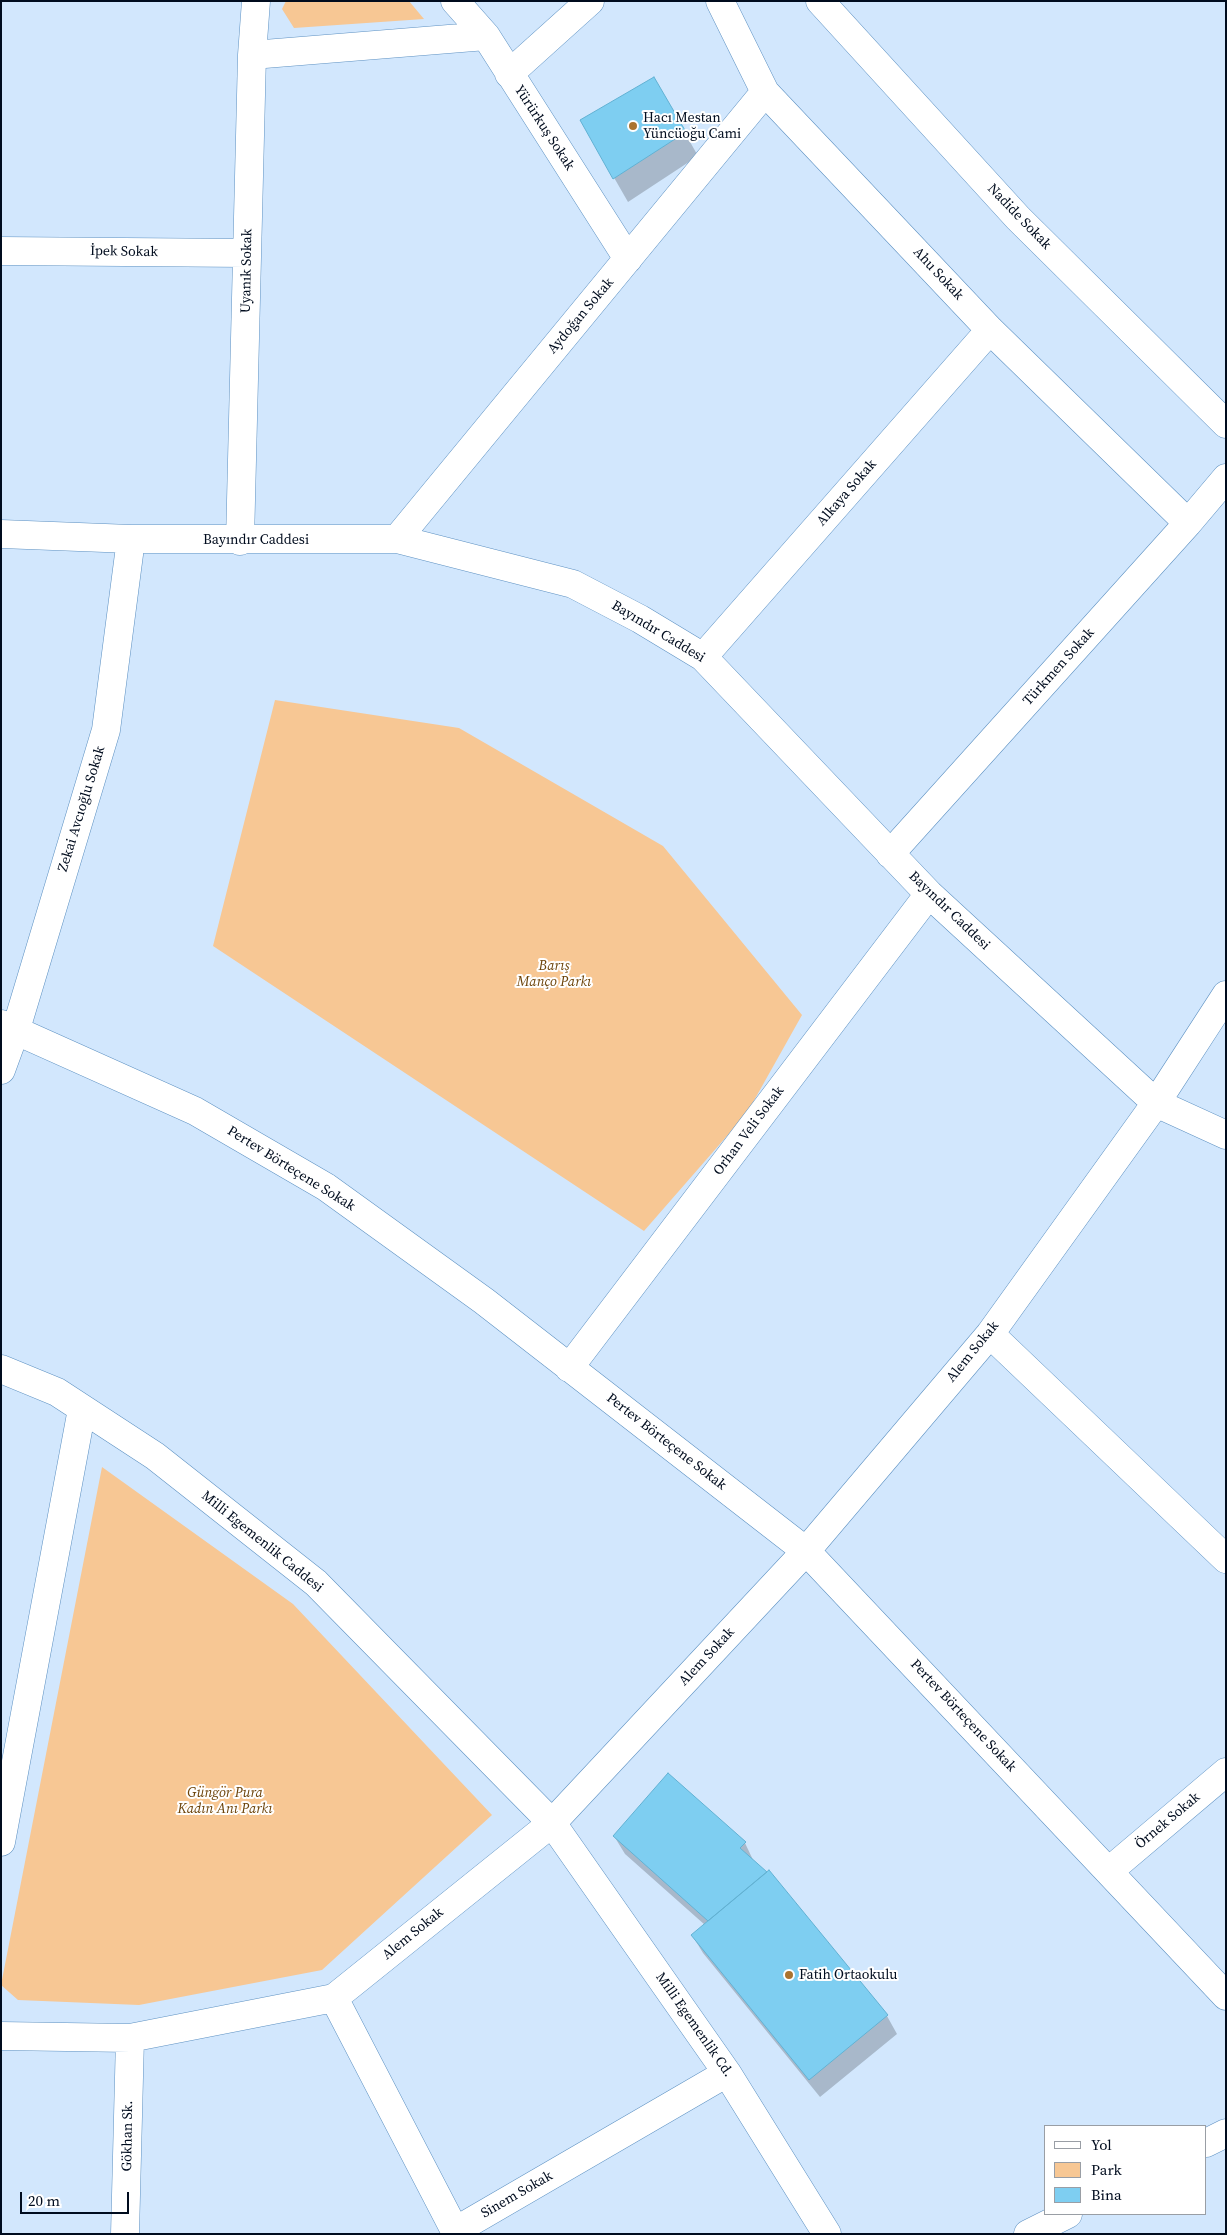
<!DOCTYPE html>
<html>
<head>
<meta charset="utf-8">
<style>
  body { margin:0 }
  #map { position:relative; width:1227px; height:2235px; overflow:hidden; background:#d2e7fd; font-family:"Source Serif 4",serif }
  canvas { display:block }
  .frame { position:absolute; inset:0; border:2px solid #000c1e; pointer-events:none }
  .legend { position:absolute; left:1044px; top:2125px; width:162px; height:90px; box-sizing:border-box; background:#fff; border:1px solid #999ea5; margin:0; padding:6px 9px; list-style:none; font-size:15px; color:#000c1e }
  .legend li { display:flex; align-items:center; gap:10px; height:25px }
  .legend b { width:25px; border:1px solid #999ea5 }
  .scale { position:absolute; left:20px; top:2192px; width:109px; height:22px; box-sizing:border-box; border:2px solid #000c1e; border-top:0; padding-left:6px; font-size:15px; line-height:18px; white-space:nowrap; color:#000c1e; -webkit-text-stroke:4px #fff; paint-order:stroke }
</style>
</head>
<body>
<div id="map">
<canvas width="1227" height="2235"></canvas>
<div class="frame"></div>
<ul class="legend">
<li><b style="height:6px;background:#fff"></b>Yol</li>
<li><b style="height:14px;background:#f7c794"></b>Park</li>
<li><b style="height:14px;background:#7ecef1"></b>Bina</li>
</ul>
<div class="scale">20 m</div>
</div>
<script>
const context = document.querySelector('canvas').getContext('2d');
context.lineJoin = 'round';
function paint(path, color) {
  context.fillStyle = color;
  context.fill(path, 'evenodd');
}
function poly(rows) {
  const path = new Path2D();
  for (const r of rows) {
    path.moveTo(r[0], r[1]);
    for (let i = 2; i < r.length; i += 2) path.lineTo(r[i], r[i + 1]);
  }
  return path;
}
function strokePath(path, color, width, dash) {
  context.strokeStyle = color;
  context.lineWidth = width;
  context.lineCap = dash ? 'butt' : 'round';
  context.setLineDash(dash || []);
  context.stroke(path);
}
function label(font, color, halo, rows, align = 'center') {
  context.font = font + ' "Source Serif 4",serif';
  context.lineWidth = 4;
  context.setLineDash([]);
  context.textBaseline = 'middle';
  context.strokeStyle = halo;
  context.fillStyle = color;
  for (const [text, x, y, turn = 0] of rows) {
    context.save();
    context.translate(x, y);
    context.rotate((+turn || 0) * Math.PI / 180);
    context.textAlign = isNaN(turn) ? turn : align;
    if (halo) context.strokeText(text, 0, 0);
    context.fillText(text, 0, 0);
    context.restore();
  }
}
const green = poly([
  [286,1,409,1,424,19,294,28,282,9],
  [275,700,459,728,663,846,802,1015,747,1113,644,1231,213,946],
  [102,1467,293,1604,492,1815,322,1970,139,2005,18,2000,1,1985]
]);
const shadow = poly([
  [654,78,698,156,628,202,581,120],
  [614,1836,745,1843,754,1862,887,2016,897,2034,820,2097,703,1953,692,1935,705,1925,625,1854]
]);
const building = poly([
  [654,77,686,132,613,179,580,120,654,77],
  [668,1773,746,1842,740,1848,767,1872,708,1921,613,1836,668,1773],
  [769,1870,888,2015,809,2080,691,1935,769,1870]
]);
const minor = poly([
  [455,1,486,36,628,259],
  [720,1,765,92,990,330,1188,523],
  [820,1,1018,218,1226,424],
  [252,55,486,36],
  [509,74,590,1],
  [1,251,247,253],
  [1,534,131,539,397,539,573,584,640,619,703,657,929,894,1156,1103,1226,1135],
  [397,539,765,92],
  [240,541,252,55,256,1],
  [703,657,990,330],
  [890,854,1188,523,1226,478],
  [1,1024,195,1111,326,1187,484,1301,806,1551,1226,1996],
  [1,1070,16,1029,106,730,131,539],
  [990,1334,1226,1559],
  [569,1368,929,894],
  [1,1369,57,1392,155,1456,316,1583,552,1823,727,2073,827,2234],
  [1,1842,82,1409],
  [1109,1871,1226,1772],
  [334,1998,455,2231,727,2073],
  [1,2036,130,2038,334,1998,552,1823,806,1551,990,1334,1156,1103,1226,995],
  [1206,2143,1226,2133],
  [125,2234,130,2038],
  [1028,2234,1068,2214]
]);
const markers = [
  [633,126,5,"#aa732f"],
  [789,1975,5,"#aa732f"]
];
const poiNames = [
  ["Hacı Mestan",643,118],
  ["Yüncüoğu Cami",643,134],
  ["Fatih Ortaokulu",799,1975]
];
const streetNames = [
  ["Yürürkuş Sokak",544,128,57],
  ["Nadide Sokak",1019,217,46],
  ["İpek Sokak",124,252,1],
  ["Uyanık Sokak",247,271,-89],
  ["Ahu Sokak",938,274,47],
  ["Aydoğan Sokak",581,316,-50],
  ["Alkaya Sokak",847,493,-49],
  ["Bayındır Caddesi",256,540],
  ["Bayındır Caddesi",658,632,31],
  ["Türkmen Sokak",1059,667,-48],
  ["Zekai Avcıoğlu Sokak",82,809,-73],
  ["Bayındır Caddesi",949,911,44],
  ["Orhan Veli Sokak",749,1131,-53],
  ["Pertev Börteçene Sokak",291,1169,32],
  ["Alem Sokak",973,1352,-51],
  ["Pertev Börteçene Sokak",666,1442,38],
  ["Milli Egemenlik Caddesi",262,1542,39],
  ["Alem Sokak",707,1657,-47],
  ["Pertev Börteçene Sokak",963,1716,47],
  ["Örnek Sokak",1168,1821,-40],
  ["Alem Sokak",413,1934,-39],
  ["Milli Egemenlik Cd.",694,2025,55],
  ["Gökhan Sk.",128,2136,-89],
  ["Sinem Sokak",517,2195,-30]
];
const parkNames = [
  ["Barış",554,966],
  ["Manço Parkı",554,982],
  ["Güngör Pura",225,1793],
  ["Kadın Anı Parkı",225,1809]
];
paint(green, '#f7c794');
paint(shadow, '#0003');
paint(building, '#7ecef1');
strokePath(building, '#61b1d3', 1);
strokePath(minor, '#5d91c2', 29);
strokePath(minor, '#fff', 28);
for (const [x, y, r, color] of markers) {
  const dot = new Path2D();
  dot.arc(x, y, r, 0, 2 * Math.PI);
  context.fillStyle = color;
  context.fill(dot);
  strokePath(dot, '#fff', 2);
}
label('14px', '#000c1e', '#fff', poiNames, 'left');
label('14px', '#000c1e', '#fff', streetNames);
label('italic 14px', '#6c4309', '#fff', parkNames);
</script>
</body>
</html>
